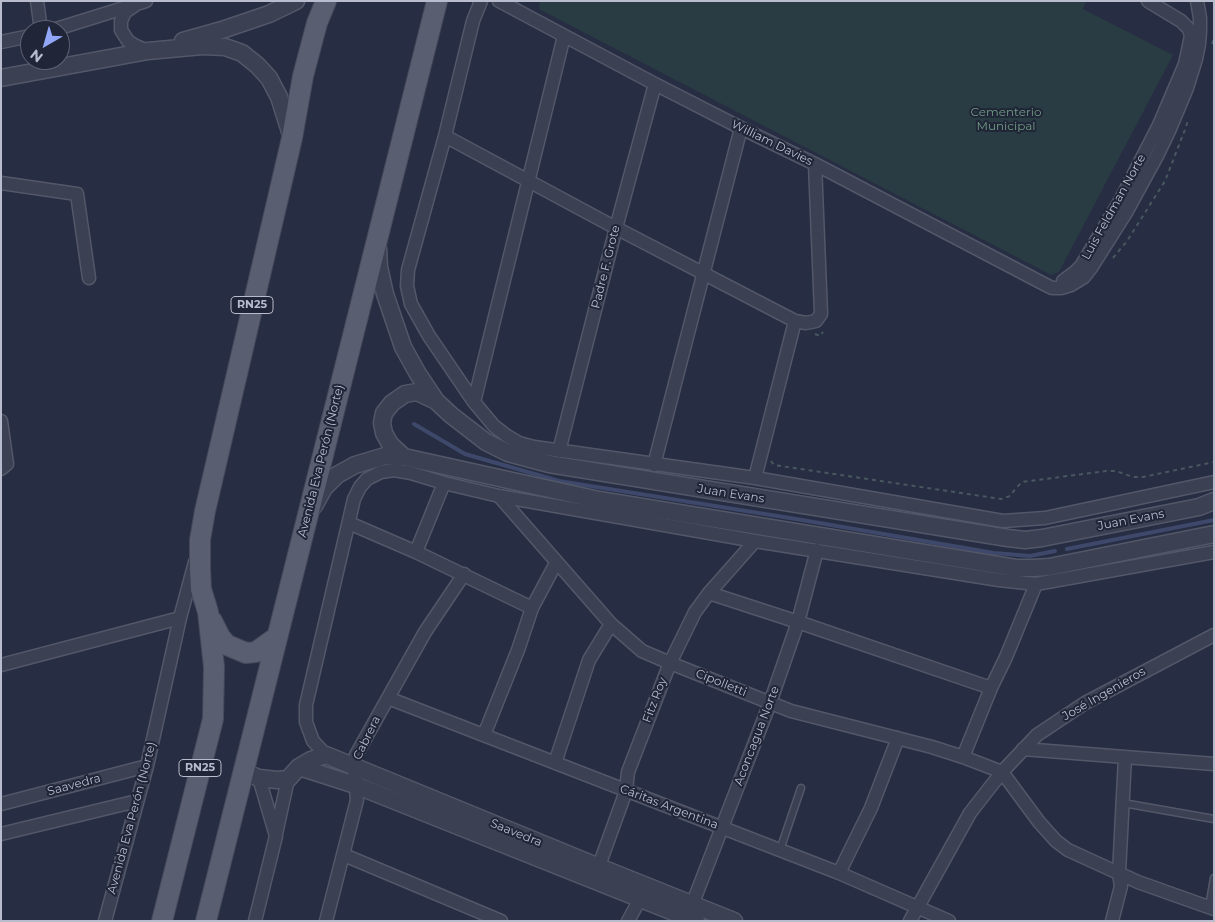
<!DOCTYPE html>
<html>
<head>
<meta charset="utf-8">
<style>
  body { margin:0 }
  #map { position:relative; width:1215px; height:922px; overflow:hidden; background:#272d42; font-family:Montserrat,sans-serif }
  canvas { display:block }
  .frame { position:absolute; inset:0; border:2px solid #b8bccc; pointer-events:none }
  .north { position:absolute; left:20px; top:20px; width:50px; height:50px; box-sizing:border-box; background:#202537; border:1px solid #5d6173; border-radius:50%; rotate:218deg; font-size:14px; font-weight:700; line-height:20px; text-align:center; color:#b8bccc }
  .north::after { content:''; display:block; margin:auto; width:18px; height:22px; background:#91a6f7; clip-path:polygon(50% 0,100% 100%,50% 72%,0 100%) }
</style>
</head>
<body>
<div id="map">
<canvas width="1215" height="922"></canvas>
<div class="frame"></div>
<div class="north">N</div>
</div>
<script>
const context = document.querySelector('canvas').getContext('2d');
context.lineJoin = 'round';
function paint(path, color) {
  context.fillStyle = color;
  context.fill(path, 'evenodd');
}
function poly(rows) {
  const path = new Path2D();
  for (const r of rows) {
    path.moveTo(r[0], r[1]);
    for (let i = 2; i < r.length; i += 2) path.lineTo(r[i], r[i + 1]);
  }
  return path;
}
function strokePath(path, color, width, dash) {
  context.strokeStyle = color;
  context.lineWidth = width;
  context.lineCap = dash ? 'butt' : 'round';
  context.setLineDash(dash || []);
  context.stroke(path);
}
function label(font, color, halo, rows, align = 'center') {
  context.font = font + ' Montserrat,sans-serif';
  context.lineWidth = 4;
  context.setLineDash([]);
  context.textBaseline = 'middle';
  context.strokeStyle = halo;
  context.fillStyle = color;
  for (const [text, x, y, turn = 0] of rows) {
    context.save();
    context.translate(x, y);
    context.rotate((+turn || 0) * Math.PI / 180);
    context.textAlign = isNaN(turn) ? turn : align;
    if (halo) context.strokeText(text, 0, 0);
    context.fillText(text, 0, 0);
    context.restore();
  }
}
const green = poly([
  [540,1,1086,1,1083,9,1173,55,1059,272,1051,275,539,9]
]);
const stream = poly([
  [414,424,465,454,559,481,796,519,994,553,1030,556,1055,551],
  [1067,549,1214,520]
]);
const path = poly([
  [1212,44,1214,38],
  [1113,258,1127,241,1165,181,1186,127,1188,120],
  [815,334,820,336,823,332],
  [771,461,774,465,1001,499,1010,496,1016,488,1022,482,1106,471,1116,471,1133,477,1143,477,1214,462]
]);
const service = poly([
  [1123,803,1214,819],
  [780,850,801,788],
  [1209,907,1214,878]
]);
const minor = poly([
  [37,1,41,30],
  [481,1,473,21,445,136,408,270,407,286,411,304,429,336,474,402,494,426,507,436,519,443,534,447,755,478,1003,521,1045,518,1214,482],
  [499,1,655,84,741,128,815,164,1046,285,1052,288,1061,288,1071,285,1084,277,1091,268,1127,211,1157,156,1169,131,1187,88,1196,59,1199,44,1200,32,1200,18,1197,1],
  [134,6,125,12,121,21,121,30,128,41,136,46,148,51],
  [53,30,146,1],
  [1,42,30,36],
  [445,136,616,228,795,321],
  [1,183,77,194,89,278],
  [1063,281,1075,272,1081,266,1121,199,1159,125,1185,64,1191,36,1189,29,1181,21,1148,1],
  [474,402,564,36],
  [1,421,7,464,1,469],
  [559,451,616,228,655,84],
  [654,465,741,128],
  [755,478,795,321,806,323,816,321,821,314,815,164],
  [499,496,611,624,642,651,670,663,791,711,932,747,963,757,1002,772,1039,822,1056,841,1068,850,1138,882,1214,909],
  [349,523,416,552,532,608],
  [416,552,444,483],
  [709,593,798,622,991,688],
  [1,665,180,618],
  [388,698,839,873,949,921],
  [484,735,518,650,532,608,556,563],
  [1023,749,1214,764],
  [326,755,313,741,306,722,306,705,354,499,360,487,367,479,381,472,394,470,411,473,444,483,499,496,755,541,999,580,1036,584,1214,552],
  [963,757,991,688,1006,657,1036,584],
  [555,763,589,660,611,624],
  [1,804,147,766],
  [1,834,137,801],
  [276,834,288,779],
  [344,855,501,921],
  [839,873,871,808,898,738],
  [596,874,626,791,628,772,670,663,695,612,709,593,755,541],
  [689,913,770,703,798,622,817,550],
  [105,921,147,766,180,618,195,562],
  [255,921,276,836,259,778],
  [326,921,357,800,354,767,356,755,425,632,464,574],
  [628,921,644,892],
  [910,921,970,813,1002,772,1037,735,1085,703,1214,635],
  [1112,921,1121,886,1119,873,1125,757]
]);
const tertiary = poly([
  [183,41,222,30,269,14,296,1],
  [1,78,148,51,202,46,225,47,242,53,257,65,269,78,279,97,292,138],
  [378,248,379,267,385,294,403,347,418,374,436,401,451,415,486,442,508,453,549,464,1008,538,1025,540,1042,538,1199,507,1214,501],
  [404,457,390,444,384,433,382,423,384,413,392,403,405,394,417,392,436,401],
  [314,506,324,488,337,475,355,465,385,456,404,457,599,500,1016,568,1033,568,1049,567,1214,534],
  [299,767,355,785,696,921],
  [244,772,259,778,277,780,288,779,299,767,311,760,326,755,599,867,734,921]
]);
const primary = poly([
  [212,621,220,637,227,645,246,653,256,652,277,637],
  [162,921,213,719,214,667,208,612,201,589,200,568,200,540,205,511,292,138,303,76,317,23,326,1],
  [206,921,437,1]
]);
const shields = [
  [252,305,42],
  [200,768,42]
];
const shieldNames = [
  ["RN25",252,305],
  ["RN25",200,768]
];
const parkNames = [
  ["Cementerio",1006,112],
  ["Municipal",1006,126]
];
const streetNames = [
  ["William Davies",772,143,26],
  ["Luis Feldman Norte",1114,207,-61],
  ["Padre F. Grote",606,267,-76],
  ["Avenida Eva Perón (Norte)",321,461,-76],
  ["Juan Evans",731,494,9],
  ["Juan Evans",1131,520,-11],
  ["Cipolletti",721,683,22],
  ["José Ingenieros",1104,694,-30],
  ["Fitz Roy",655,700,-69],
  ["Aconcagua Norte",757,736,-69],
  ["Cabrera",367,738,-64],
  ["Saavedra",74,785,-15],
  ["Cáritas Argentina",669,807,21],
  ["Avenida Eva Perón (Norte)",132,818,-75],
  ["Saavedra",516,833,22]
];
paint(green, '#293b43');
strokePath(stream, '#3d486a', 4);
strokePath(service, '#535869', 9);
strokePath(minor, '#535869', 15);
strokePath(tertiary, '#535869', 19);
strokePath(primary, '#45495b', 22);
strokePath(path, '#475860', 2, [4, 4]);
strokePath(service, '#3b4052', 6);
strokePath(minor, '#3b4052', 12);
strokePath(tertiary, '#3b4052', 16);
strokePath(primary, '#595f71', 20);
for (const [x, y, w] of shields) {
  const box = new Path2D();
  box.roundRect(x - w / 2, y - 8.5, w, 17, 4);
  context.fillStyle = '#202537';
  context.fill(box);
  strokePath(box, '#b8bccc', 1);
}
label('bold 11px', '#b8bccc', null, shieldNames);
label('12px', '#6f9c82', '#202537', parkNames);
label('12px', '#b8bccc', '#202537', streetNames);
</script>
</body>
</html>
